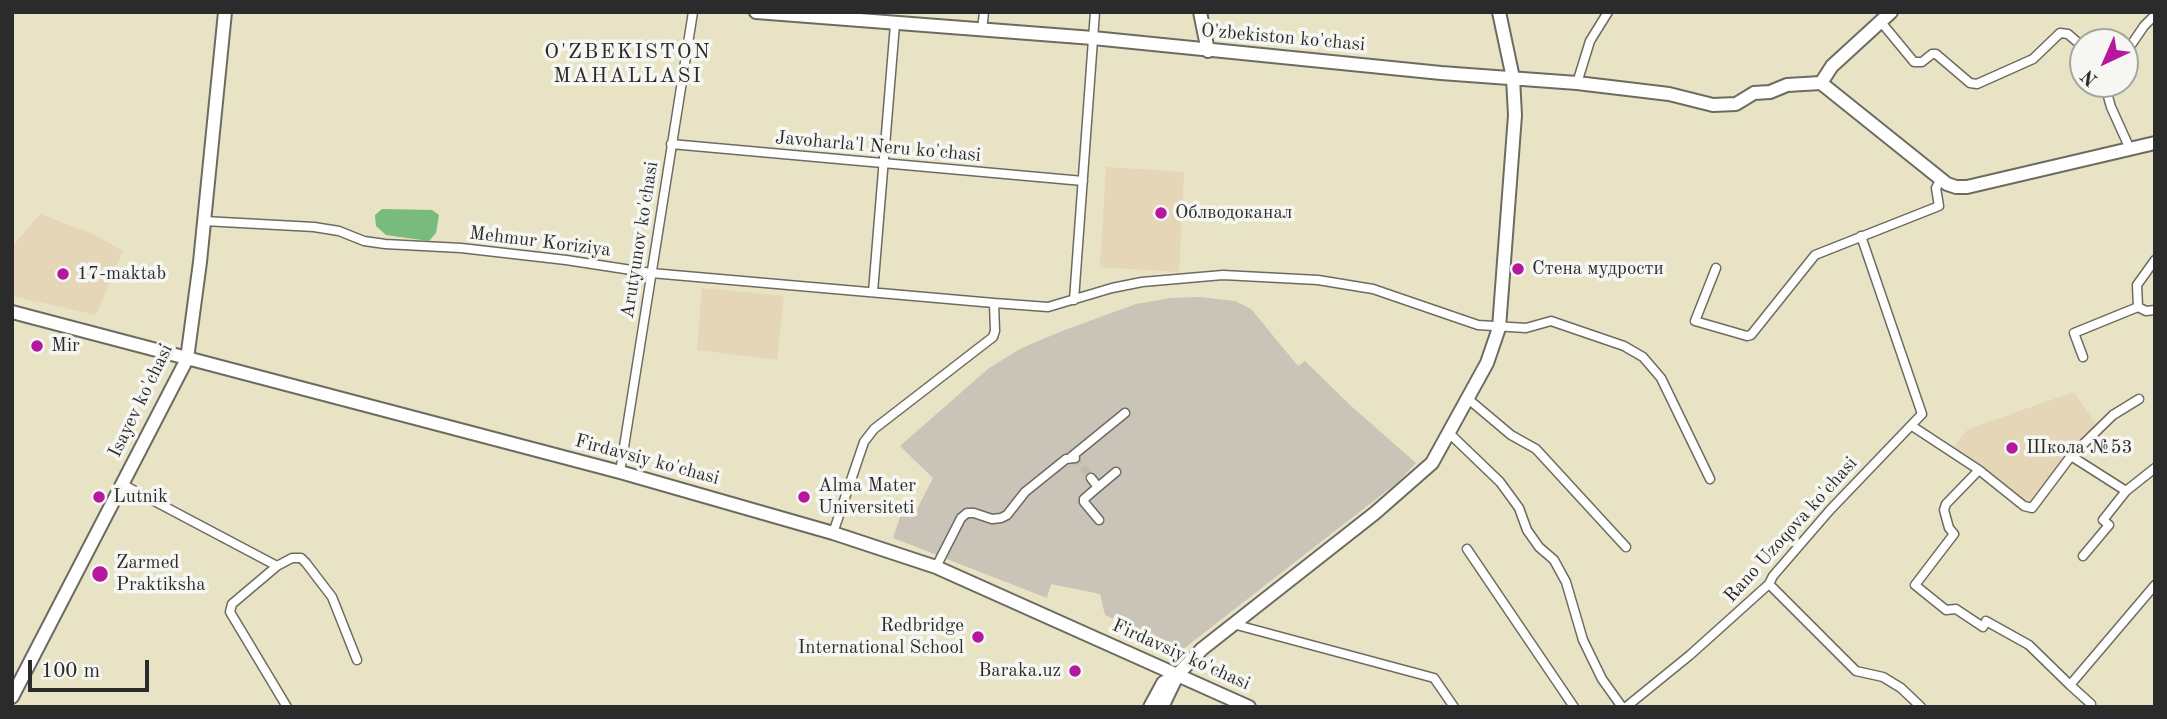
<!DOCTYPE html>
<html>
<head>
<meta charset="utf-8">
<style>
  body { margin:0 }
  #map { position:relative; width:2167px; height:719px; overflow:hidden; background:#e8e3c4; font-family:"Old Standard TT",serif }
  canvas { display:block }
  .frame { position:absolute; inset:0; border:14px solid #2b2b2b; pointer-events:none }
  .north { position:absolute; left:2069px; top:28px; width:70px; height:70px; box-sizing:border-box; background:#f6f6f2; border:2px solid #a5a5a2; border-radius:50%; rotate:224deg; font-size:19px; font-weight:700; line-height:28px; text-align:center; color:#2b2b2b }
  .north::after { content:''; display:block; margin:auto; width:24px; height:32px; background:#b5179e; clip-path:polygon(50% 0,100% 100%,50% 72%,0 100%) }
  .scale { position:absolute; left:28px; top:660px; width:121px; height:32px; box-sizing:border-box; border:4px solid #2b2b2b; border-top:0; padding-left:9px; font-size:21px; line-height:24px; white-space:nowrap; color:#2b2b2b; -webkit-text-stroke:5px #f6f6f2; paint-order:stroke }
</style>
</head>
<body>
<div id="map">
<canvas width="2167" height="719"></canvas>
<div class="frame"></div>
<div class="north">N</div>
<div class="scale">100 m</div>
</div>
<script>
const context = document.querySelector('canvas').getContext('2d');
context.lineJoin = 'round';
function paint(path, color) {
  context.fillStyle = color;
  context.fill(path, 'evenodd');
}
function poly(rows) {
  const path = new Path2D();
  for (const r of rows) {
    path.moveTo(r[0], r[1]);
    for (let i = 2; i < r.length; i += 2) path.lineTo(r[i], r[i + 1]);
  }
  return path;
}
function strokePath(path, color, width, dash) {
  context.strokeStyle = color;
  context.lineWidth = width;
  context.lineCap = dash ? 'butt' : 'round';
  context.setLineDash(dash || []);
  context.stroke(path);
}
function label(font, color, halo, rows, align = 'center') {
  context.font = font + ' "Old Standard TT",serif';
  context.lineWidth = 7;
  context.setLineDash([]);
  context.textBaseline = 'middle';
  context.strokeStyle = halo;
  context.fillStyle = color;
  for (const [text, x, y, turn = 0] of rows) {
    context.save();
    context.translate(x, y);
    context.rotate((+turn || 0) * Math.PI / 180);
    context.textAlign = isNaN(turn) ? turn : align;
    if (halo) context.strokeText(text, 0, 0);
    context.fillText(text, 0, 0);
    context.restore();
  }
}
const built = poly([
  [1106,167,1184,172,1179,272,1100,267],
  [40,214,91,233,123,251,96,315,12,296,12,247],
  [702,288,784,296,777,360,697,350],
  [2074,392,2097,426,2072,448,2029,504,1952,449,1968,429]
]);
const industrial = poly([
  [1200,297,1235,301,1251,309,1298,366,1305,361,1350,405,1416,463,1398,482,1182,650,1105,615,1100,594,1051,584,1047,598,893,538,900,517,913,517,933,478,900,446,989,368,1022,348,1062,331,1136,304,1171,298]
]);
const forest = poly([
  [382,209,432,210,439,215,436,233,429,241,386,235,376,226,375,215]
]);
const streetTunnel = poly([
  [1075,458,1091,478]
]);
const street = poly([
  [1881,22,1914,62,1922,62,1932,54,1936,54,1970,83,1977,84,2033,59,2060,33,2068,34,2083,47],
  [982,30,984,12],
  [2125,54,2144,26,2155,15],
  [1577,83,1590,41,1608,12],
  [2111,84,2107,93,2111,107,2130,149],
  [671,144,1083,181],
  [204,221,314,227,339,231,364,241,385,244,461,248,566,260,651,273,994,303],
  [1716,268,1695,321,1747,336,1751,335,1815,255,1939,206,1936,188,1941,179],
  [873,292,895,24],
  [1074,300,1095,12],
  [2138,307,2146,311,2155,310],
  [2083,357,2074,333,2138,307,2137,285,2155,260],
  [1467,398,1511,435,1536,449,1626,547],
  [1912,426,1979,470,2024,506,2032,508,2071,456,2126,491,2155,468],
  [1449,433,1500,482,1519,508,1527,530,1539,547,1554,560,1566,582,1583,640,1602,679,1622,707],
  [2071,456,2113,415,2139,399],
  [1071,457,1125,413],
  [1979,470,1946,504,1944,510,1949,528,1954,534,1915,585,1946,610,1956,609,1983,627,1986,621,2029,645,2070,685],
  [620,472,693,12],
  [1091,478,1098,487,1116,472],
  [122,484,277,566],
  [1098,487,1084,499,1084,502,1099,520],
  [833,533,864,442,874,429,993,337,995,331,994,303,1048,307,1112,288,1142,282,1223,275,1318,280,1373,289,1478,325,1526,328,1551,321,1624,346,1643,357,1661,378,1710,479],
  [1467,549,1574,707],
  [2083,556,2109,525,2103,520,2126,491],
  [936,567,961,518,967,513,974,513,992,519,1001,518,1007,515,1025,492,1066,459,1075,458],
  [1769,584,1856,671,1883,677,1901,688,1921,707],
  [1233,624,1434,678,1454,707],
  [2091,704,2070,685,2155,585],
  [287,707,230,612,232,604,277,566,292,558,301,558,306,563,332,597,357,660],
  [1626,707,1690,655,1769,584,1773,576,1830,510,1922,414,1861,236]
]);
const secondary = poly([
  [756,12,1093,38,1441,73,1577,83,1669,94,1713,105,1736,104,1754,93,1770,92,1787,85,1821,83,1947,184,1956,187,1967,187,2155,143],
  [1200,12,1208,51],
  [1821,83,1832,66,1891,12],
  [12,312,620,472,833,533,936,567,1249,707],
  [12,697,187,359,200,262,225,12],
  [1150,707,1163,683,1178,674],
  [1162,707,1178,674,1202,649,1375,513,1432,463,1487,363,1499,328,1515,115,1513,78,1499,12]
]);
const markers = [
  [1161,213,7,"#b5179e"],
  [1518,269,7,"#b5179e"],
  [63,274,7,"#b5179e"],
  [37,346,7,"#b5179e"],
  [2012,448,7,"#b5179e"],
  [99,497,7,"#b5179e"],
  [804,497,7,"#b5179e"],
  [100,574,9,"#b5179e"],
  [978,637,7,"#b5179e"],
  [1075,671,7,"#b5179e"]
];
const streetNames = [
  ["O'zbekiston ko'chasi",1283,38,5],
  ["Javoharla'l Neru ko'chasi",878,147,5],
  ["Arutyunov ko'chasi",640,240,-81],
  ["Mehmur Koriziya",540,242,7],
  ["Isayev ko'chasi",141,401,-64],
  ["Firdavsiy ko'chasi",647,460,15],
  ["Rano Uzoqova ko'chasi",1791,530,-48],
  ["Firdavsiy ko'chasi",1181,655,24]
];
const poiNames = [
  ["Облводоканал",1175,213],
  ["Стена мудрости",1532,269],
  ["17-maktab",77,274],
  ["Mir",51,346],
  ["Школа №53",2026,448],
  ["Alma Mater",818,486],
  ["Universiteti",818,508],
  ["Lutnik",113,497],
  ["Zarmed",116,563],
  ["Praktiksha",116,585],
  ["Redbridge",964,626,"right"],
  ["International School",964,648,"right"],
  ["Baraka.uz",1061,671,"right"]
];
const neighbourhoodNames = [
  ["O'ZBEKISTON",628,52],
  ["MAHALLASI",628,76]
];
paint(built, '#e4d6b7');
paint(industrial, '#c9c3b8');
paint(forest, '#79bb7d');
strokePath(streetTunnel, '#c2bea5', 8, [8, 4]);
strokePath(street, '#6d6b61', 11);
strokePath(secondary, '#6d6b61', 16);
strokePath(street, '#fff', 8);
strokePath(secondary, '#fff', 12);
for (const [x, y, r, color] of markers) {
  const dot = new Path2D();
  dot.arc(x, y, r, 0, 2 * Math.PI);
  context.fillStyle = color;
  context.fill(dot);
  strokePath(dot, '#f6f6f2', 2.5);
}
label('19px', '#2b2b2b', '#f6f6f2', streetNames);
label('19px', '#2b2b2b', '#f6f6f2', poiNames, 'left');
context.letterSpacing = '2px';
label('21px', '#2b2b2b', '#f6f6f2', neighbourhoodNames);
context.letterSpacing = '0px';
</script>
</body>
</html>
